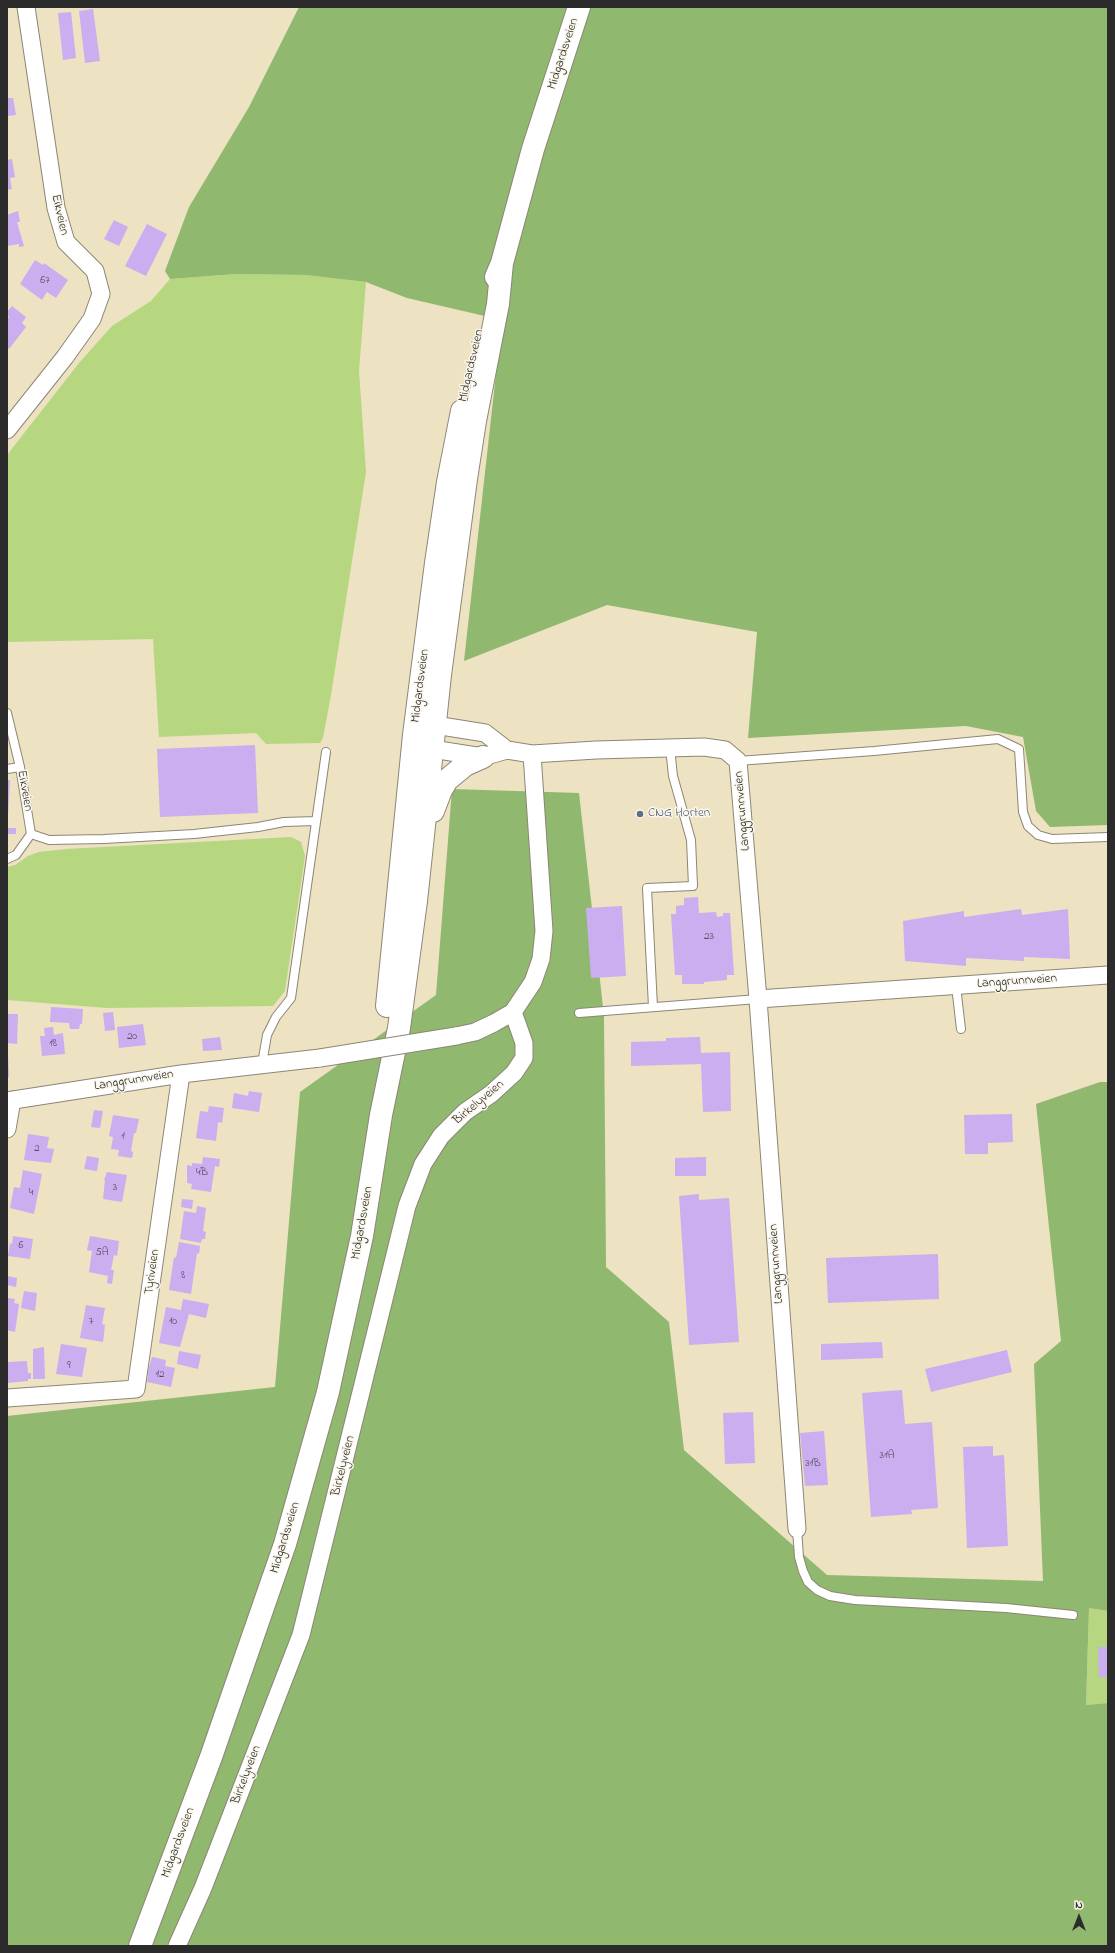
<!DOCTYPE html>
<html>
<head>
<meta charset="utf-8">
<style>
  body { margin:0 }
  #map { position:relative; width:1115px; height:1953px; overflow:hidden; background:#ede2c1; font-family:"Indie Flower",sans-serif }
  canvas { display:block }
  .frame { position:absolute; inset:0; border:8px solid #2b2b2b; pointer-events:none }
  .north { position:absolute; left:1059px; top:1897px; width:40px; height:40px; -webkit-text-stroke:3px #fbf7ec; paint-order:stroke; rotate:0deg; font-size:11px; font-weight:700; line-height:16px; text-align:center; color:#2b2b2b }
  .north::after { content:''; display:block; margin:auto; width:14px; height:18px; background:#2b2b2b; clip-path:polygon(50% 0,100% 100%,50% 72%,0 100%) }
</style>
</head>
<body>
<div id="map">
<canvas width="1115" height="1953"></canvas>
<div class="frame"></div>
<div class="north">N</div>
</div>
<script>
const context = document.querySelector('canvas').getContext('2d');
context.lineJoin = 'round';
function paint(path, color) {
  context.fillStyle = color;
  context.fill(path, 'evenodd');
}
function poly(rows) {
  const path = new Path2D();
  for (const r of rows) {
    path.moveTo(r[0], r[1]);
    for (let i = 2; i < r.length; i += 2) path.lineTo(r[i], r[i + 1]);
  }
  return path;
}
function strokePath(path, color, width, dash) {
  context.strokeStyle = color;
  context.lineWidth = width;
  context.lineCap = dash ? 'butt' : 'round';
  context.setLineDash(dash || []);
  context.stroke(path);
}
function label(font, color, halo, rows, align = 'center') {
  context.font = font + ' "Indie Flower",sans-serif';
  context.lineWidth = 3;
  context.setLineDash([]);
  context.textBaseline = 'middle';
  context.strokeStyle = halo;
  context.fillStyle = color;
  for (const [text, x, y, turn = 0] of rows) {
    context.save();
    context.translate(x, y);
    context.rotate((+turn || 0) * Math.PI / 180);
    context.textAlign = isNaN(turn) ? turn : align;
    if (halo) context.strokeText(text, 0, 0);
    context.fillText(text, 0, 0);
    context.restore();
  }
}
const green = poly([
  [236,274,306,275,366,282,359,371,366,472,331,695,323,738,320,743,266,744,256,733,159,737,153,639,7,642,7,455,79,363,112,326,151,301,170,279],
  [291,837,301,842,305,856,285,991,273,1006,107,1008,7,1000,7,867,15,865,28,856,39,852,66,849],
  [1089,1608,1108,1611,1108,1703,1086,1705]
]);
const forest = poly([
  [299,7,1108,7,1108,825,1050,827,1036,811,1023,737,966,726,748,738,757,632,607,605,464,661,502,320,407,298,366,282,306,275,236,274,170,279,165,271,189,207,249,107],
  [452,789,579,793,604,1016,606,1267,669,1322,684,1450,827,1575,1043,1581,1034,1364,1061,1341,1036,1104,1100,1082,1108,1082,1108,1611,1089,1608,1086,1705,1108,1703,1108,1946,7,1946,7,1416,275,1387,300,1092,436,995]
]);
const building = poly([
  [93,9,100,61,85,63,79,11],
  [71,12,76,58,63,60,58,13],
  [7,98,13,98,16,115,7,116],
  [12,159,15,177,10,178,12,189,7,190,7,160],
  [18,211,20,222,17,222,24,246,19,247,19,244,7,246,7,215],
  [114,220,128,227,119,246,104,239],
  [147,224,167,234,146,276,125,266],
  [35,260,43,265,44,263,68,280,56,298,47,292,42,300,20,284],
  [12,306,26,317,22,323,26,327,9,349,7,347,7,320,9,317,7,312],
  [255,745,258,813,160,817,157,749],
  [7,780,10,780,8,816,7,816],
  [7,828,16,828,16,834,7,834],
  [698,897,699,913,716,912,717,917,723,916,723,913,730,913,734,975,727,975,727,980,704,982,704,984,682,984,682,975,675,975,671,914,676,914,676,906,684,905,684,898],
  [622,906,626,976,591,978,586,908],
  [1021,909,1022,915,1068,909,1070,959,1024,957,1024,961,966,958,966,966,905,961,903,921,964,911,964,917],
  [51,1007,83,1009,82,1024,80,1024,79,1029,70,1029,69,1023,50,1022],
  [113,1012,115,1030,105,1031,103,1013],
  [7,1014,18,1014,17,1044,7,1043],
  [143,1024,146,1045,119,1048,117,1027],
  [53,1027,54,1035,63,1033,65,1054,42,1056,40,1036,45,1036,44,1028],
  [220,1037,222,1050,203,1051,202,1039],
  [700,1037,701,1053,730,1052,731,1111,703,1112,701,1064,631,1066,631,1042,666,1041,666,1038],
  [7,1054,8,1054,9,1077,7,1077],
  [249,1091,262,1093,259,1112,232,1108,234,1093,248,1096],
  [209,1106,224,1108,222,1123,218,1122,216,1141,196,1138,200,1111,208,1112],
  [94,1110,103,1111,100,1128,91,1127],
  [1012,1114,1013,1142,988,1143,988,1154,965,1154,964,1115],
  [113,1115,139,1119,136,1133,134,1133,131,1151,133,1152,132,1158,118,1156,119,1150,111,1149,113,1137,109,1136],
  [28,1134,49,1137,47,1148,54,1149,51,1163,24,1160],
  [87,1156,99,1158,97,1171,84,1169],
  [203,1157,220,1159,219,1167,215,1166,211,1192,191,1189,192,1184,187,1183,187,1165,192,1166,192,1163,202,1164],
  [706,1157,706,1176,675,1176,675,1158],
  [23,1170,42,1174,34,1214,10,1208,14,1187,20,1188],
  [107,1172,127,1175,122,1202,103,1199,105,1180,104,1180],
  [699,1194,699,1200,729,1198,739,1342,689,1345,679,1196],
  [182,1199,193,1200,192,1209,181,1207],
  [197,1206,206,1208,203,1231,206,1232,205,1239,202,1239,201,1243,180,1239,184,1211,196,1213],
  [13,1236,33,1239,30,1259,8,1256,10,1243,12,1244],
  [90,1236,119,1241,117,1256,114,1255,111,1270,114,1270,112,1284,107,1283,108,1276,89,1272,92,1251,87,1250],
  [179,1242,200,1246,199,1254,197,1253,191,1294,169,1290,174,1257,176,1258],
  [938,1254,939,1299,828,1303,826,1258],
  [7,1276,17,1278,16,1287,7,1285],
  [24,1291,37,1293,35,1311,21,1308],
  [8,1298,15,1299,14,1303,19,1304,15,1332,7,1330],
  [183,1299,209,1304,206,1318,189,1314,180,1347,159,1343,166,1307,181,1310],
  [86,1305,105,1308,102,1324,105,1325,103,1342,80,1338],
  [882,1342,883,1358,821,1360,821,1344],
  [61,1344,87,1348,82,1377,56,1374],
  [44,1347,45,1379,33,1379,33,1349],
  [1007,1350,1012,1372,931,1392,925,1369],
  [179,1351,201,1355,198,1369,177,1364],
  [152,1357,166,1360,165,1366,175,1368,171,1387,147,1382,148,1375,147,1375],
  [27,1361,28,1373,31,1373,31,1379,28,1379,28,1381,7,1383,7,1362],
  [902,1390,905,1424,932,1422,938,1508,911,1510,912,1514,871,1517,862,1393],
  [753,1412,755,1463,725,1464,723,1413],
  [824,1431,828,1485,805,1486,800,1433],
  [993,1446,993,1456,1004,1455,1008,1546,967,1548,963,1447],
  [1098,1647,1108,1647,1108,1677,1099,1677]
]);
const service = poly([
  [7,713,20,767,31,834,16,855,7,859],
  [738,761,874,751,998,739,1019,749,1023,812,1028,826,1038,835,1052,839,1108,837],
  [7,769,20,767],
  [31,834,49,840,104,839,194,834,258,827,284,822,316,821],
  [956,986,961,1029],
  [653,1007,647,888,693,886,691,840,673,776,670,748],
  [579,1013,758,999],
  [262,1064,267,1035,276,1017,291,998,326,752],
  [797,1529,799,1557,803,1571,808,1582,817,1590,830,1596,855,1600,1006,1608,1073,1615]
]);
const minor = poly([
  [7,430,65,357,92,319,101,294,95,271,66,242,56,208,26,7],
  [507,750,485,733,435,725,414,735,432,749,483,757,507,750,532,754],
  [758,999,1108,975],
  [456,1036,475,1032,494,1023,513,1012,533,982,541,959,544,931,532,754,596,750,704,747,725,750,738,761,758,999,797,1529],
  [7,1101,181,1074,320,1058],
  [7,1129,12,1100],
  [7,1398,136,1389,181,1074],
  [177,1946,203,1888,301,1635,407,1206,423,1164,441,1136,465,1112,491,1094,514,1073,524,1058,524,1043,513,1012]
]);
const trunk = poly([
  [496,277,502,263,533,149,579,7],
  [433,811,441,790,447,780,465,765,483,757],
  [387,1006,414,735,436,563,448,482,462,411],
  [140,1946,211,1757,285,1544,328,1392,362,1236,381,1115,399,1028,416,901,440,675,466,479,475,421,498,304,502,263]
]);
const minorBridge = poly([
  [320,1058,456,1036]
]);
const markers = [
  [640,814,4,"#5c6f8a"]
];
const numberNames = [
  ["67",45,281],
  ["23",709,937],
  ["20",132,1037],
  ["18",53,1044],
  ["1",123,1137],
  ["2",37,1149],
  ["4B",202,1173],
  ["3",115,1188],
  ["4",31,1193],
  ["6",21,1246],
  ["5A",102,1253],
  ["8",183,1276],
  ["7",91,1322],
  ["10",173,1322],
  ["9",69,1366],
  ["12",160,1375],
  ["31A",887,1456],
  ["31B",813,1464]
];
const streetNames = [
  ["Midgardsveien",564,54,-72],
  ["Eikveien",59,215,77],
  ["Midgardsveien",472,366,-77],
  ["Midgardsveien",421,686,-83],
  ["Eikveien",24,791,80],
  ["Langgrunnveien",743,811,-95],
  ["Langgrunnveien",1017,982,-4],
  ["Langgrunnveien",134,1081,-9],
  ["Birkelyveien",479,1103,-40],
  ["Midgardsveien",363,1223,-80],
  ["Langgrunnveien",777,1264,-94],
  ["Tyriveien",153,1272,-82],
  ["Birkelyveien",344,1466,-76],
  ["Midgardsveien",286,1538,-73],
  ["Birkelyveien",247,1775,-69],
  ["Midgardsveien",179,1843,-70]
];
const serviceNames = [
  ["CNG Horten",648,814]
];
paint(green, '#b6d77f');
paint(forest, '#90b86e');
paint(building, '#caaeef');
strokePath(service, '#8c8676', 10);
strokePath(minor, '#8c8676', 19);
strokePath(trunk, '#8c8676', 24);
strokePath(service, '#fff', 8);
strokePath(minor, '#fff', 17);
strokePath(trunk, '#fff', 22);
strokePath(minorBridge, '#8c8676', 19, []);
strokePath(minorBridge, '#fff', 17);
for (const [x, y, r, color] of markers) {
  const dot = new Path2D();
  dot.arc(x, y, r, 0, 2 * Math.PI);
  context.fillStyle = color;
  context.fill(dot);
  strokePath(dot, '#fbf7ec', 1.5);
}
label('11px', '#534c5c', null, numberNames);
label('13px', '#2b2b2b', '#fbf7ec', streetNames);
label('13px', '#4e5e75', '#fbf7ec', serviceNames, 'left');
</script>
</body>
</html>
